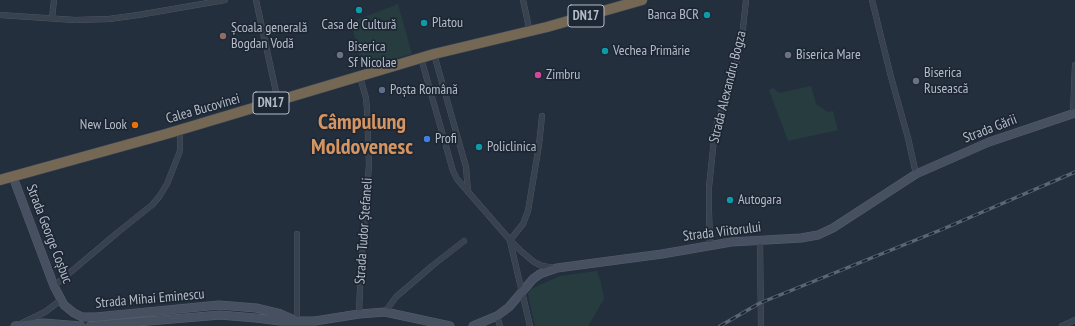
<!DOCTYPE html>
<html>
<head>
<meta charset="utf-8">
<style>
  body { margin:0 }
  canvas { display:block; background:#242f3e }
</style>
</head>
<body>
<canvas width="1075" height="326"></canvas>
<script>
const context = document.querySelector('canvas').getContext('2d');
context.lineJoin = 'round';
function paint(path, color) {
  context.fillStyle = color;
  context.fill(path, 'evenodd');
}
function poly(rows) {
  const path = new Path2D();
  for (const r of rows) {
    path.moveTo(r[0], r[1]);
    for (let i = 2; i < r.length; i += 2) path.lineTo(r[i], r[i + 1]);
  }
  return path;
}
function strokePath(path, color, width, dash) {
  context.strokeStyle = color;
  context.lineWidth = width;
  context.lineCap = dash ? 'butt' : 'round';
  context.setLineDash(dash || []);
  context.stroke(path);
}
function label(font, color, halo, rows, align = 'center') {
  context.font = font + ' "PT Sans Narrow",sans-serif';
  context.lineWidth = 3.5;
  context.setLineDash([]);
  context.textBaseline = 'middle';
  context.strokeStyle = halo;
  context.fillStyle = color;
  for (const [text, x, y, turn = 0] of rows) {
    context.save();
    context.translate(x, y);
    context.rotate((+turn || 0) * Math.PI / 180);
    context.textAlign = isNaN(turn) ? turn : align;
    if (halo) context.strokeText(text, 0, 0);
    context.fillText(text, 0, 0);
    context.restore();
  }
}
const green = poly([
  [398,4,412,54,362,67,351,22],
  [811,86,816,104,828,112,833,111,838,130,788,141,769,90,773,88,779,93],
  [597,271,601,283,604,299,588,326,535,326,528,294,531,289,560,276]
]);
const street = poly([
  [256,0,278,101],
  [523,0,530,32],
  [872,0,891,77,908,138,916,174],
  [0,15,75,20,109,19,138,15,225,0],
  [52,18,54,0],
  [434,54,466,167,468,192],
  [421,58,453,171,457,179,510,240,522,252,534,262,542,266,555,268],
  [1073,114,1075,65],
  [510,240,523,224,528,211,539,145,542,116],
  [760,240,761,326],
  [510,241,530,326],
  [710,245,709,211,709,187,715,130,736,65,742,37,746,0],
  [54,286,117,233,152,205,159,197,167,184,180,151,180,130],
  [385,312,396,297,432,266,464,241],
  [359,314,361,263,369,165,367,109,366,98,360,77],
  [497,316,500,326],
  [297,321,297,234],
  [20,324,45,312,61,300],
  [1062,326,1075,320]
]);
const secondary = poly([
  [13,177,54,286,64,305,74,313,82,317,96,317,219,305,256,308,281,314,297,321],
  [15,326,43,323,81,326],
  [90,326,220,315,256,318,280,321,315,321,359,314,385,312,450,326],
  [473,326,497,316,509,307,533,279,540,274,557,268,662,254,731,242,801,238,818,235,833,228,916,174,989,142,1075,113]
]);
const highway = poly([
  [0,180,166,134,434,54,547,27,642,0]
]);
const rail = poly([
  [720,326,760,303,943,229,1075,172]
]);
const markers = [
  [359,10,4,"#0f9aa8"],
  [707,15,4,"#0f9aa8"],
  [424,23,4,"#0f9aa8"],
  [223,36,4,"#8d6e63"],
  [605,51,4,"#0f9aa8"],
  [340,55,4,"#6b7280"],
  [788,55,4,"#6b7280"],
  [538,75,4,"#d1479c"],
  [916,81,4,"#6b7280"],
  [382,90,4,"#5c6f8a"],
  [135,125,4,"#e8710a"],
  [427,139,4,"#3f7fe0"],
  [479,147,4,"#0f9aa8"],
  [730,200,4,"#0f9aa8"]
];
const shields = [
  [586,16,36],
  [271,103,36]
];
const shieldNames = [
  ["DN17",586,16],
  ["DN17",271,103]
];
const poiNames = [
  ["Banca BCR",699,15,"right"],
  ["Platou",432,23],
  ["Casa de Cultură",359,25,"center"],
  ["Școala generală",231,28],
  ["Bogdan Vodă",231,44],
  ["Biserica",348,47],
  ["Sf Nicolae",348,63],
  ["Vechea Primărie",613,51],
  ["Biserica Mare",796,55],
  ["Biserica",924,73],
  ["Rusească",924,89],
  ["Zimbru",546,75],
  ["Poșta Română",390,90],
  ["New Look",127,125,"right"],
  ["Profi",435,139],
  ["Policlinica",487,147],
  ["Autogara",738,200]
];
const streetNames = [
  ["Strada Alexandru Bogza",728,87,-76],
  ["Calea Bucovinei",203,109,-16],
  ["Strada Gării",990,129,-21],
  ["Strada Tudor Ștefaneli",364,231,-86],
  ["Strada Viitorului",722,232,-7],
  ["Strada George Coșbuc",49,234,69],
  ["Strada Mihai Eminescu",150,299,-5]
];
const townNames = [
  ["Câmpulung",362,123],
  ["Moldovenesc",362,148]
];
paint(green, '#263c3f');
strokePath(street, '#565f6c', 6);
strokePath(secondary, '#565f6c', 9);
strokePath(highway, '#434c59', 11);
strokePath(street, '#38414e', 5.5);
strokePath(secondary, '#465061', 8);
strokePath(highway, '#746855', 10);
strokePath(rail, '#5a6575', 3.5);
strokePath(rail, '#1d2633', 2, [6]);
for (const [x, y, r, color] of markers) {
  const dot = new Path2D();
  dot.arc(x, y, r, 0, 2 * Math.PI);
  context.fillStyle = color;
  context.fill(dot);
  strokePath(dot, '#1d2633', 1.5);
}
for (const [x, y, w] of shields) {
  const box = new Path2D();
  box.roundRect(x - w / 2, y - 11, w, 22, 3);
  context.fillStyle = '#1d2633';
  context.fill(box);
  strokePath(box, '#b4bcc9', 1);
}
label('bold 13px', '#b4bcc9', null, shieldNames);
label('14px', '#b4bcc9', '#1d2633', poiNames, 'left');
label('14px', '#b4bcc9', '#1d2633', streetNames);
label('bold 22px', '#d59563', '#1d2633', townNames);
</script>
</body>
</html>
